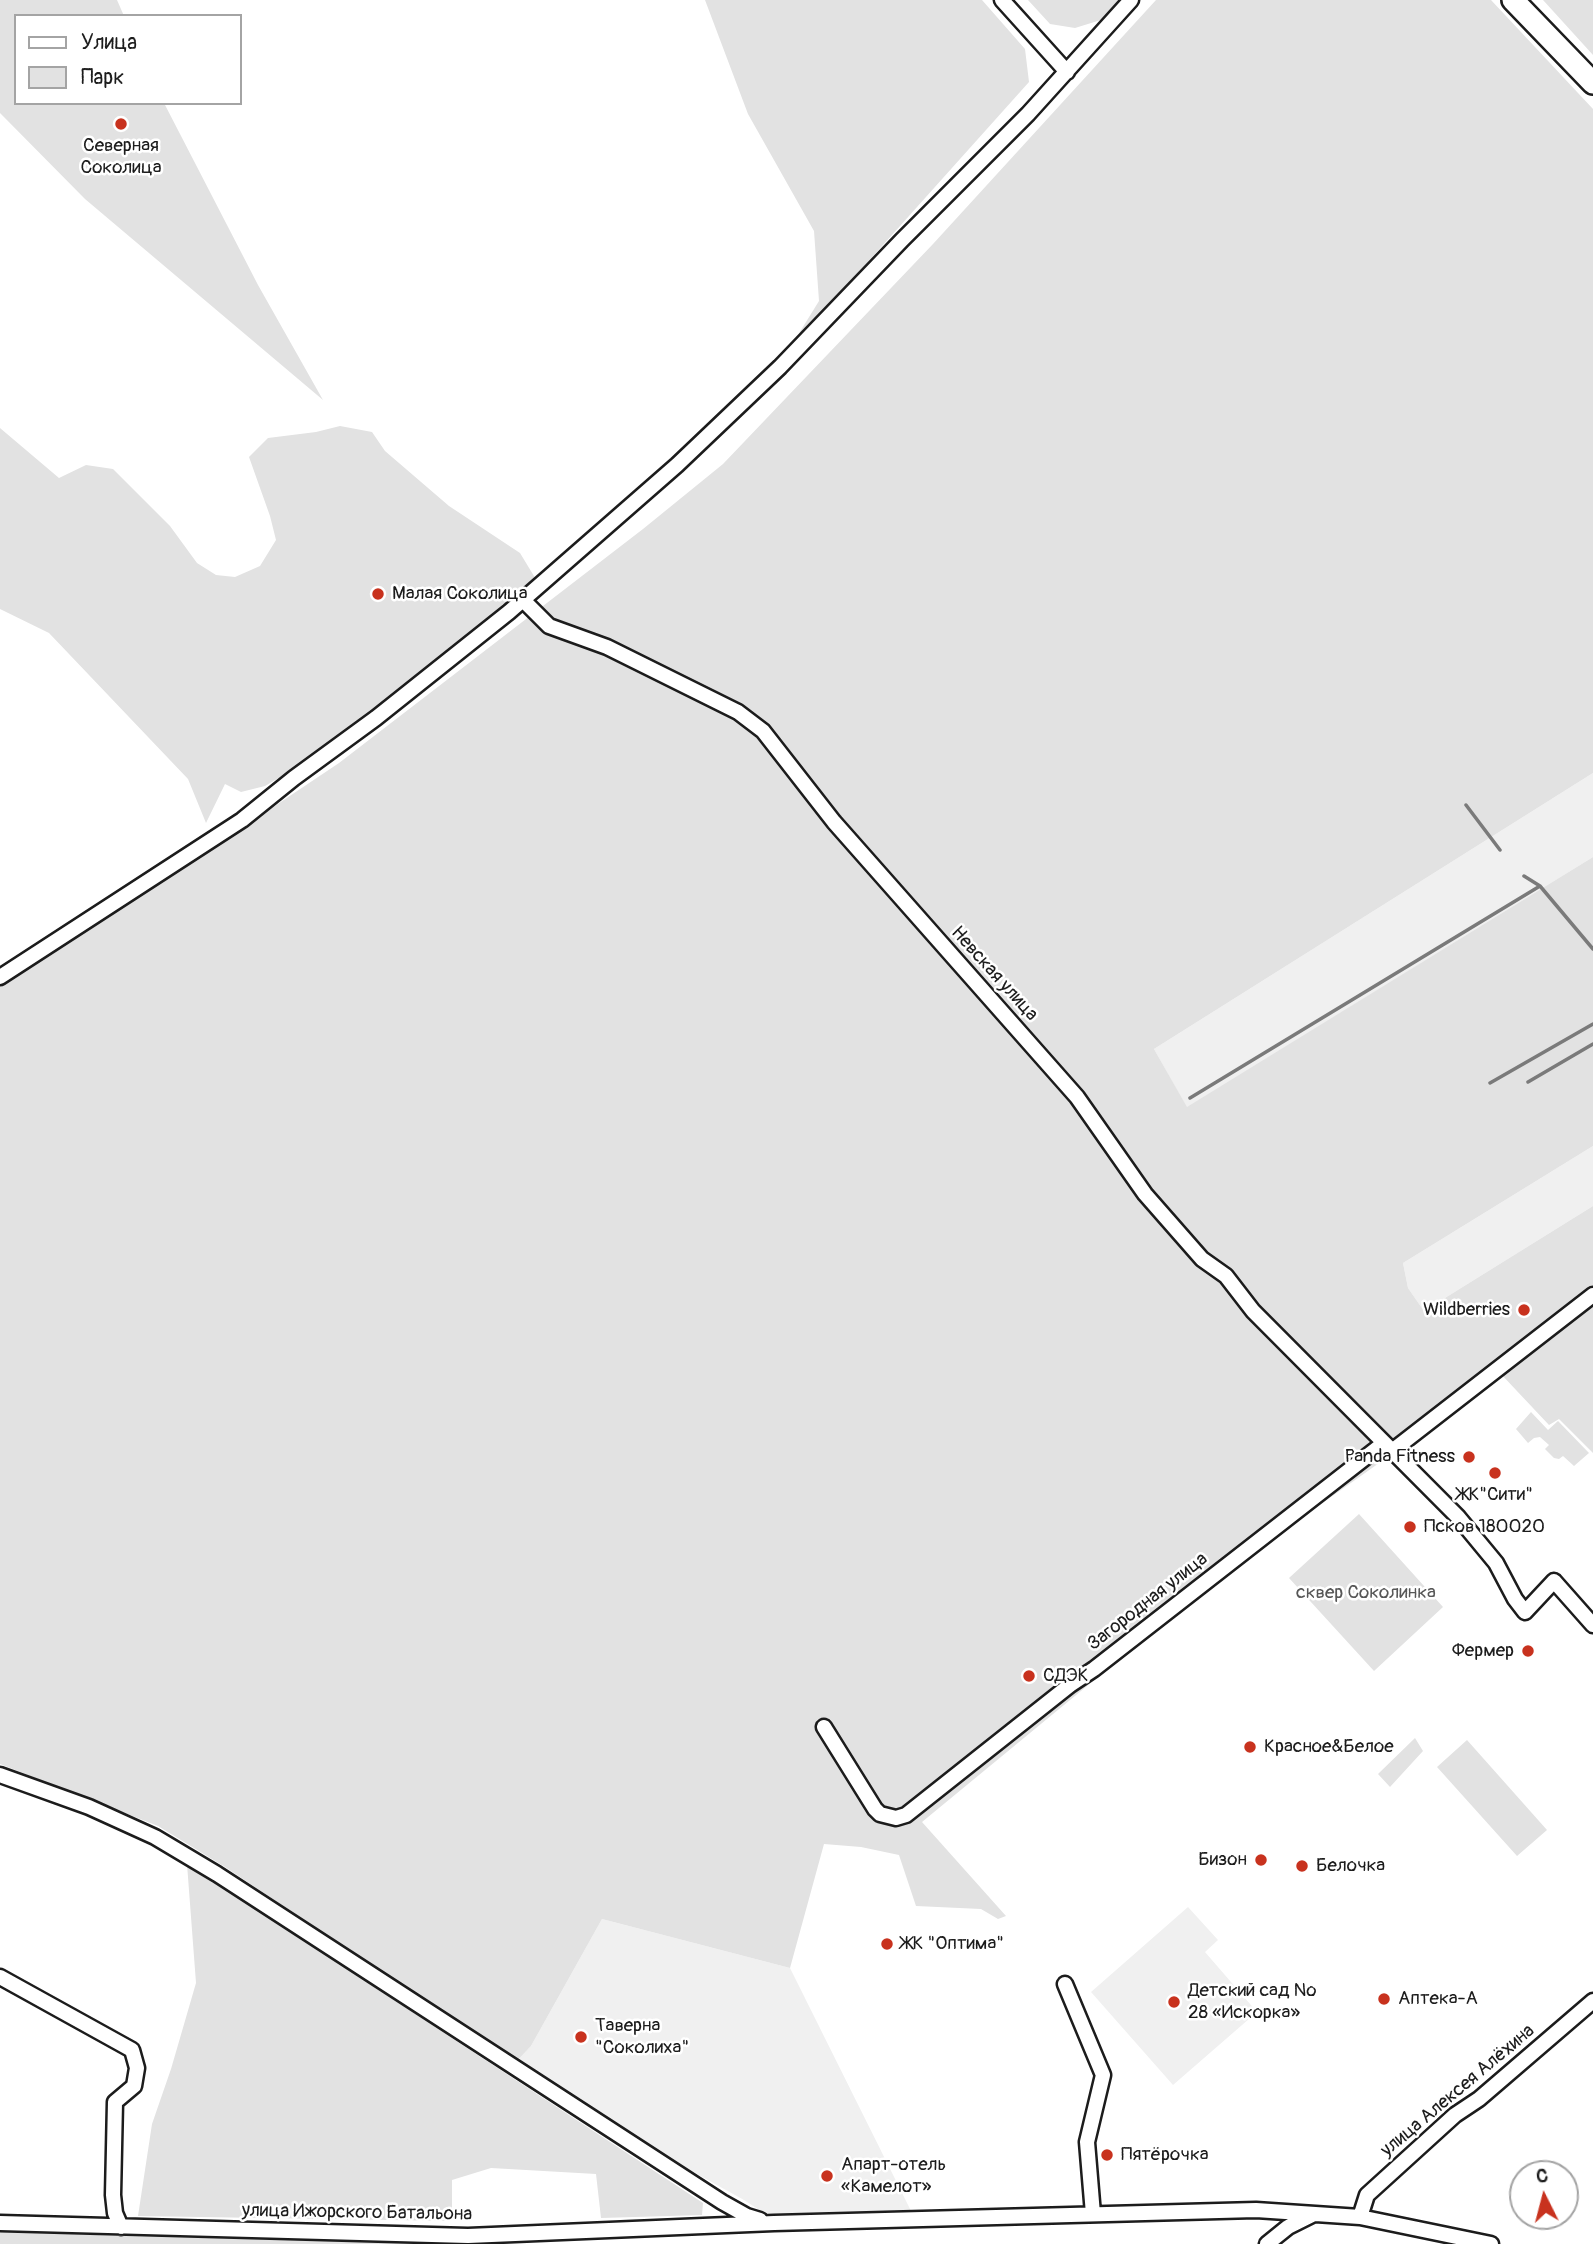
<!DOCTYPE html>
<html>
<head>
<meta charset="utf-8">
<style>
  body { margin:0 }
  #map { position:relative; width:1593px; height:2244px; overflow:hidden; background:#fff; font-family:Pangolin,sans-serif }
  canvas { display:block }
  .legend { position:absolute; left:14px; top:14px; width:228px; height:91px; box-sizing:border-box; background:#fff; border:2px solid #a4a4a4; margin:0; padding:9px 12px; list-style:none; font-size:21px; color:#1c1c1c }
  .legend li { display:flex; align-items:center; gap:14px; height:35px }
  .legend b { width:35px; border:2px solid #a4a4a4 }
  .north { position:absolute; left:1509px; top:2160px; width:70px; height:70px; box-sizing:border-box; background:#fff; border:2px solid #a4a4a4; border-radius:50%; rotate:354deg; font-size:19px; font-weight:700; line-height:28px; text-align:center; color:#1c1c1c }
  .north::after { content:''; display:block; margin:auto; width:24px; height:32px; background:#c8321e; clip-path:polygon(50% 0,100% 100%,50% 72%,0 100%) }
</style>
</head>
<body>
<div id="map">
<canvas width="1593" height="2244"></canvas>
<ul class="legend">
<li><b style="height:9px;background:#fff"></b>Улица</li>
<li><b style="height:19px;background:#e2e2e2"></b>Парк</li>
</ul>
<div class="north">С</div>
</div>
<script>
const context = document.querySelector('canvas').getContext('2d');
context.lineJoin = 'round';
function paint(path, color) {
  context.fillStyle = color;
  context.fill(path, 'evenodd');
}
function poly(rows) {
  const path = new Path2D();
  for (const r of rows) {
    path.moveTo(r[0], r[1]);
    for (let i = 2; i < r.length; i += 2) path.lineTo(r[i], r[i + 1]);
  }
  return path;
}
function strokePath(path, color, width, dash) {
  context.strokeStyle = color;
  context.lineWidth = width;
  context.lineCap = dash ? 'butt' : 'round';
  context.setLineDash(dash || []);
  context.stroke(path);
}
function label(font, color, halo, rows, align = 'center') {
  context.font = font + ' Pangolin,sans-serif';
  context.lineWidth = 5;
  context.setLineDash([]);
  context.textBaseline = 'middle';
  context.strokeStyle = halo;
  context.fillStyle = color;
  for (const [text, x, y, turn = 0] of rows) {
    context.save();
    context.translate(x, y);
    context.rotate((+turn || 0) * Math.PI / 180);
    context.textAlign = isNaN(turn) ? turn : align;
    if (halo) context.strokeText(text, 0, 0);
    context.fillText(text, 0, 0);
    context.restore();
  }
}
const built = poly([
  [1593,773,1593,857,1187,1108,1154,1049],
  [1593,1146,1593,1206,1424,1311,1408,1288,1403,1263],
  [1188,1907,1218,1940,1205,1952,1257,2012,1173,2085,1091,1992],
  [602,1919,790,1968,911,2211,783,2216,767,2215,744,2200,621,2132,516,2062,531,2046]
]);
const green = poly([
  [0,0,117,0,124,16,16,16,16,103,164,103,258,285,323,400,85,199,0,113],
  [705,0,982,0,1025,49,1029,82,788,351,819,301,814,231,748,114],
  [1028,0,1120,0,1104,19,1075,28,1050,24],
  [1156,0,1491,0,1593,109,1593,773,1154,1049,1187,1107,1593,857,1593,1146,1403,1263,1408,1288,1424,1311,1593,1206,1593,1453,1559,1419,1549,1425,1500,1373,1399,1449,1229,1569,922,1822,1006,1916,998,1919,981,1909,916,1906,899,1855,861,1847,824,1844,790,1968,602,1919,531,2046,516,2062,225,1867,158,1826,0,1764,0,981,130,903,339,763,643,529,723,464,933,244],
  [1543,0,1593,0,1593,55],
  [340,426,372,432,385,451,449,506,520,553,537,581,456,648,294,769,265,786,241,792,225,784,206,823,188,779,49,633,0,609,0,428,59,478,86,465,113,469,170,526,197,563,216,575,235,577,260,566,276,540,270,516,249,457,268,438,316,432],
  [1531,1412,1548,1430,1558,1421,1589,1453,1574,1466,1563,1456,1559,1459,1554,1458,1545,1449,1549,1445,1540,1437,1534,1438,1528,1443,1516,1429],
  [1359,1514,1443,1607,1374,1671,1289,1578],
  [1415,1738,1423,1751,1390,1787,1378,1774],
  [1467,1740,1547,1830,1517,1856,1437,1767],
  [187,1864,703,2203,702,2215,601,2218,596,2174,491,2168,452,2180,452,2221,138,2216,152,2124,171,2069,196,1983],
  [0,2231,121,2236,464,2241,464,2244,0,2244]
]);
const stream = poly([
  [1466,805,1500,850],
  [1524,876,1540,886,1593,949],
  [1528,1082,1593,1044],
  [1490,1083,1593,1024],
  [1190,1098,1540,886]
]);
const minor = poly([
  [1002,0,1067,72],
  [523,600,549,626,607,647,738,712,763,731,834,822,1077,1097,1145,1194,1202,1259,1226,1276,1253,1311,1458,1517,1496,1563,1515,1599,1525,1612,1554,1581,1593,1625],
  [0,977,242,820,294,778,376,718,509,612,677,465,780,367,902,240,1028,114,1131,0],
  [1392,1451,1593,1295],
  [824,1727,875,1809,880,1814,896,1818,906,1815,1070,1685,1094,1669,1384,1443],
  [0,1775,89,1807,155,1837,217,1874,722,2202,747,2216,760,2220],
  [0,1977,132,2050,137,2068,134,2086,115,2102,113,2195,115,2213,121,2227],
  [1065,1984,1103,2075,1087,2142,1093,2214],
  [1360,2217,1367,2195,1455,2115,1479,2099,1593,2001],
  [0,2223,468,2236,774,2223,1256,2210,1360,2217,1491,2244],
  [1267,2244,1288,2227,1314,2214]
]);
const highway = poly([
  [1513,0,1593,83]
]);
const markers = [
  [121,124,7,"#c8321e"],
  [378,594,7,"#c8321e"],
  [1524,1310,7,"#c8321e"],
  [1469,1457,7,"#c8321e"],
  [1495,1473,7,"#c8321e"],
  [1410,1527,7,"#c8321e"],
  [1528,1651,7,"#c8321e"],
  [1029,1676,7,"#c8321e"],
  [1250,1747,7,"#c8321e"],
  [1261,1860,7,"#c8321e"],
  [1302,1866,7,"#c8321e"],
  [887,1944,7,"#c8321e"],
  [1384,1999,7,"#c8321e"],
  [1174,2002,7,"#c8321e"],
  [581,2037,7,"#c8321e"],
  [1107,2155,7,"#c8321e"],
  [827,2176,7,"#c8321e"]
];
const poiNames = [
  ["Северная",121,146,"center"],
  ["Соколица",121,168,"center"],
  ["Малая Соколица",392,594],
  ["Wildberries",1510,1310,"right"],
  ["Panda Fitness",1455,1457,"right"],
  ["ЖК\"Сити\"",1495,1495,"center"],
  ["Псков 180020",1424,1527],
  ["Фермер",1514,1651,"right"],
  ["СДЭК",1043,1676],
  ["Красное&Белое",1264,1747],
  ["Бизон",1247,1860,"right"],
  ["Белочка",1316,1866],
  ["ЖК \"Оптима\"",901,1944],
  ["Детский сад №",1188,1991],
  ["28 «Искорка»",1188,2013],
  ["Аптека-А",1398,1999],
  ["Таверна",595,2026],
  ["\"Соколиха\"",595,2048],
  ["Пятёрочка",1121,2155],
  ["Апарт-отель",841,2165],
  ["«Камелот»",841,2187]
];
const streetNames = [
  ["Невская улица",994,974,48],
  ["Загородная улица",1148,1602,-38],
  ["улица Алексея Алёхина",1458,2091,-40],
  ["улица Ижорского Батальона",357,2213,1]
];
const parkNames = [
  ["сквер Соколинка",1366,1593]
];
paint(built, '#f0f0f0');
paint(green, '#e2e2e2');
strokePath(stream, '#7a7a7a', 3.5);
strokePath(minor, '#1c1c1c', 19);
strokePath(highway, '#1c1c1c', 26);
strokePath(minor, '#fff', 14);
strokePath(highway, '#fff', 21);
for (const [x, y, r, color] of markers) {
  const dot = new Path2D();
  dot.arc(x, y, r, 0, 2 * Math.PI);
  context.fillStyle = color;
  context.fill(dot);
  strokePath(dot, '#fff', 2.5);
}
label('19px', '#1c1c1c', '#fff', poiNames, 'left');
label('19px', '#1c1c1c', '#fff', streetNames);
label('19px', '#575757', '#fff', parkNames);
</script>
</body>
</html>
